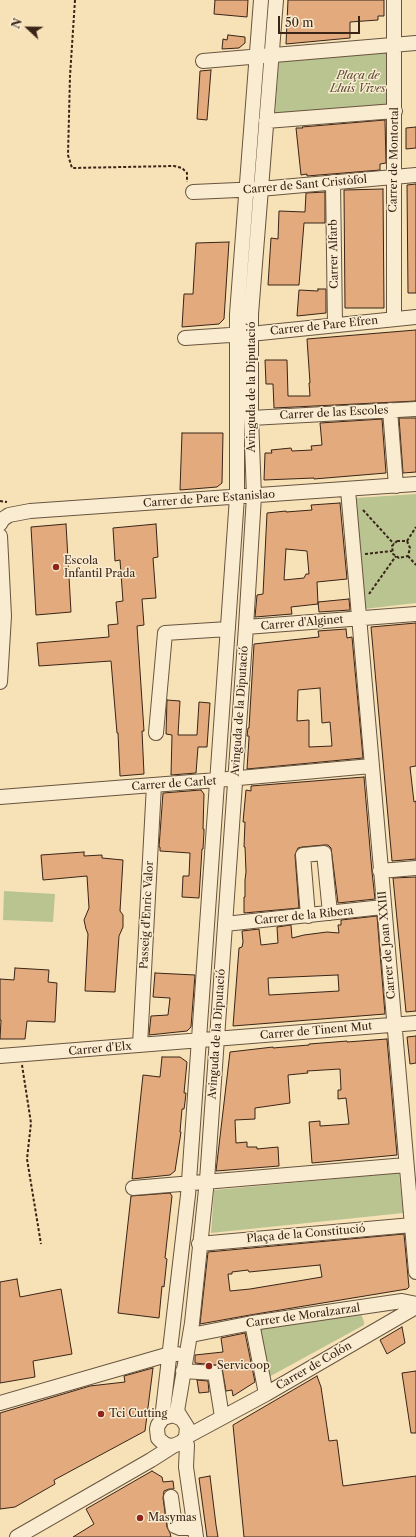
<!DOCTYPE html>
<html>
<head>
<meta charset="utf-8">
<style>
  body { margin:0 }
  #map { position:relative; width:416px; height:1537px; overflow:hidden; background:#f7e2b8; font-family:"Libre Caslon Text",serif }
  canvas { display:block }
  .north { position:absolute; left:8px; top:8px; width:40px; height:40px; -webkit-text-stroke:3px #faecd1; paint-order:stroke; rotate:292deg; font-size:11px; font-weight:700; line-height:16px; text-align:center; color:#392417 }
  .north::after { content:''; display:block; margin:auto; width:14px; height:18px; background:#392417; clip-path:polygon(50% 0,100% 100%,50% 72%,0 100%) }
  .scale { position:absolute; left:278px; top:16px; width:82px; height:18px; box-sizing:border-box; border:2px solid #392417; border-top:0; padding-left:5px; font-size:12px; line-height:14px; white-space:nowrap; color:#392417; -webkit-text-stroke:3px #faecd1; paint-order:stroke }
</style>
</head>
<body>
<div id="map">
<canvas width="416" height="1537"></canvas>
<div class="north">N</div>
<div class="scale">50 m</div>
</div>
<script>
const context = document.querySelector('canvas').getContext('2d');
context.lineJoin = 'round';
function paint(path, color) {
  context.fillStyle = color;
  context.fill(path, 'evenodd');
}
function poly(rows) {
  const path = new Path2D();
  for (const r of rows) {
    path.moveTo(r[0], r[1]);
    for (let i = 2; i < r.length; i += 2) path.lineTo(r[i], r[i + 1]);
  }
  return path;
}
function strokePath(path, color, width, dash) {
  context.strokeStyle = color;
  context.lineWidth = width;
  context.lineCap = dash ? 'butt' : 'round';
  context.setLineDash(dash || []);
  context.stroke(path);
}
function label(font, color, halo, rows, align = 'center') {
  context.font = font + ' "Libre Caslon Text",serif';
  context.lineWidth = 3;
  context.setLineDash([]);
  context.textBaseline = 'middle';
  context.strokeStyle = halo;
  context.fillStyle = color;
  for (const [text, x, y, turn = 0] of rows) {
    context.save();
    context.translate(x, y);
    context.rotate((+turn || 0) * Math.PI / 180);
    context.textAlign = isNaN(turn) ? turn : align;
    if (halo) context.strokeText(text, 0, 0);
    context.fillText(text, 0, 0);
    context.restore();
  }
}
const green = poly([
  [387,52,389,107,275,116,279,61],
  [416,494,416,603,364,609,356,498],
  [4,891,55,894,53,922,3,920],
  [399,1173,403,1213,211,1233,214,1190],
  [360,1311,364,1322,364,1325,267,1378,257,1326]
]);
const building = poly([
  [215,0,248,0,247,17,214,14,215,0],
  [288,0,384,0,384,16,378,16,378,20,350,22,350,38,286,44,288,0],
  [228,35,245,37,245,43,239,48,222,49,223,39,227,40,228,35],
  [211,70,207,120,197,119,200,71,211,70],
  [385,120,386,163,380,164,380,170,307,176,307,174,301,175,296,128,303,128,302,127,385,120],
  [416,127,416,148,406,149,406,128,416,127],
  [416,184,416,293,408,293,407,185,416,184],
  [383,189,384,308,345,308,344,190,383,189],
  [325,192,325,223,304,223,299,285,268,285,271,238,278,239,279,211,305,212,306,193,325,192],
  [229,242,224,319,219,324,182,327,184,294,193,294,196,243,229,242],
  [318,289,326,289,326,313,297,316,299,290,318,291,318,289],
  [416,330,416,401,274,408,273,384,266,384,265,360,287,360,288,396,310,396,309,383,310,383,307,339,416,330],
  [399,418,416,418,416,472,403,473,399,418],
  [382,419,386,473,314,479,314,478,264,480,265,453,272,453,271,450,291,448,292,451,312,450,311,446,322,445,320,423,382,419],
  [182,433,223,433,222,483,217,487,180,490,182,433],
  [340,503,347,579,317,582,318,604,291,607,292,614,255,617,257,595,263,594,267,513,286,511,286,512,312,510,311,505,340,503],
  [286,549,307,551,309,574,306,574,304,578,284,580,286,549],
  [66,524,71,612,36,615,31,527,66,524],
  [156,524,158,557,153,558,156,598,142,599,144,625,137,626,144,731,142,731,144,774,120,776,118,733,117,733,111,661,39,666,37,643,109,637,108,625,118,624,116,602,123,601,120,560,115,561,113,528,156,524],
  [349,599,350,610,319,612,318,602,349,599],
  [416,623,416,766,410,767,414,802,416,801,416,859,392,861,371,627,416,623],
  [346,629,347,638,352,637,363,758,247,769,249,738,249,736,247,736,248,728,249,728,254,644,319,637,318,631,346,629],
  [320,688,322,723,330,722,332,746,309,747,309,720,297,721,298,690,320,688],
  [167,700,180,701,178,735,197,735,199,702,210,703,207,747,198,747,196,773,171,775,172,735,166,734,167,700],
  [364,777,372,872,375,899,338,903,331,848,328,845,324,845,302,847,298,848,295,855,299,908,244,913,244,897,245,897,245,880,246,872,245,847,244,847,245,822,243,822,246,790,251,791,251,786,364,777],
  [201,790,204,794,203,829,204,829,204,832,203,849,202,849,199,898,182,897,183,876,189,876,190,853,160,851,160,847,159,847,163,793,201,790],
  [84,852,84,856,102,855,102,858,123,860,120,911,123,915,123,927,119,936,115,992,85,991,88,934,86,929,84,920,89,908,87,876,43,880,41,855,84,852],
  [416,877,416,1011,406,1012,393,878,416,877],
  [377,916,385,1014,233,1026,239,948,242,947,243,942,242,931,259,929,261,945,278,943,277,927,291,925,292,938,304,935,327,932,339,933,338,925,341,925,341,920,377,916],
  [338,975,339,991,269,995,268,978,338,975],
  [15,968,49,970,48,982,57,983,55,1022,27,1021,25,1039,0,1039,1,1020,0,1020,0,979,14,980,15,968],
  [155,973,195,975,191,1027,187,1031,149,1035,151,1016,168,1015,170,998,153,997,155,973],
  [416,1036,416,1063,410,1064,407,1037,416,1036],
  [387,1039,397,1155,312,1163,309,1122,320,1121,320,1126,349,1124,346,1098,338,1099,338,1090,341,1090,340,1069,307,1071,308,1073,288,1075,290,1103,255,1108,255,1119,235,1120,236,1143,247,1142,247,1147,257,1147,257,1149,278,1147,279,1166,216,1171,230,1052,273,1047,273,1048,309,1045,309,1044,335,1042,347,1041,347,1042,387,1039],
  [162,1057,180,1057,187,1062,184,1093,186,1093,185,1102,184,1109,182,1109,180,1132,181,1132,175,1171,170,1175,132,1179,143,1075,160,1077,162,1057],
  [170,1193,172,1196,165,1258,167,1259,166,1268,164,1287,162,1286,159,1318,118,1313,131,1196,170,1193],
  [404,1234,409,1287,407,1289,250,1315,200,1324,208,1252,404,1234],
  [320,1265,322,1277,250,1289,230,1291,228,1274,232,1274,232,1272,248,1270,249,1272,320,1265],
  [17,1279,20,1297,61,1289,72,1354,33,1361,35,1377,0,1383,0,1282,17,1279],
  [402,1327,405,1343,387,1354,380,1340,402,1327],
  [245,1333,255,1382,233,1396,232,1390,226,1391,222,1368,216,1365,195,1363,195,1355,223,1352,221,1338,245,1333],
  [153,1368,145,1431,54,1480,55,1484,15,1507,0,1509,0,1413,90,1386,125,1382,124,1376,153,1368],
  [416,1371,416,1433,411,1433,402,1373,416,1371],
  [317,1376,321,1387,329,1441,337,1440,343,1486,416,1476,416,1537,244,1537,233,1425,317,1376],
  [197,1380,208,1381,209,1392,199,1393,197,1380],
  [152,1471,162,1477,163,1482,173,1481,174,1489,169,1489,164,1491,163,1498,167,1527,170,1533,171,1537,73,1537,94,1524,86,1509,152,1471],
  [210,1476,216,1525,218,1537,207,1537,199,1478,210,1476]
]);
const path = poly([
  [75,0,70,76,68,155,72,168,174,166,182,168,187,173,187,182],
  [0,501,7,502],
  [363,510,394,544],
  [397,541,407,541,410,548,408,556,399,558,393,554,392,546,397,541],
  [407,541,416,527],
  [365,554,392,551],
  [408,556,416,565],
  [369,594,396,556],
  [22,1065,31,1123,27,1159,41,1244]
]);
const minor = poly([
  [203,61,416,43],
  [266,121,395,111],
  [333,182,335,325],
  [193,192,260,189,416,175],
  [394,319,394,0],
  [185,338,260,333,416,317],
  [390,410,396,486],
  [251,418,416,409],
  [348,490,416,1272],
  [0,524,3,519,9,515,30,511,416,484],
  [0,536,4,616,0,682],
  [246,627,416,614],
  [156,733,165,633,228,629],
  [0,797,217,780,371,766],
  [380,871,416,868],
  [308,916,303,855,324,853,330,913],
  [225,924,383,907],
  [140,1045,154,785],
  [0,1056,416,1023],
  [133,1188,406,1165],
  [199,1244,412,1225],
  [252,1323,266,1394],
  [191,1335,252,1323,402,1301,416,1304],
  [183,1371,215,1373,222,1417],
  [0,1403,170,1354,177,1354],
  [163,1418,163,1410,188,1195,229,612,237,497,237,314,261,0],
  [182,1419,177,1411,192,1323,207,1180,246,627,254,496,251,418,251,314,276,0],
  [186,1437,266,1394,416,1307],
  [185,1440,187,1445,186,1467,196,1537],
  [171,1497,175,1526,180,1528,195,1528],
  [17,1537,151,1460,173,1446,182,1442,186,1437,187,1427,182,1419,173,1415,163,1418,158,1425,157,1429,158,1438,161,1441,166,1445,173,1446]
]);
const markers = [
  [56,567,4,"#8f2418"],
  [209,1366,4,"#8f2418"],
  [101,1414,4,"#8f2418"],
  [140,1518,4,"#8f2418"]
];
const parkNames = [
  ["Plaça de",358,76],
  ["Lluís Vives",358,89]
];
const streetNames = [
  ["Carrer de Montortal",394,160,-89],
  ["Carrer de Sant Cristòfol",305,185,-5],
  ["Carrer Alfarb",334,254,-91],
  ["Carrer de Pare Efren",324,326,-6],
  ["Avinguda de la Diputació",252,387,-90],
  ["Carrer de las Escoles",334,413,-3],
  ["Carrer de Pare Estanislao",209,499,-4],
  ["Carrer d'Alginet",302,623,-5],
  ["Avinguda de la Diputació",240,711,-86],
  ["Carrer de Carlet",174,784,-4],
  ["Passeig d'Enric Valor",147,915,-87],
  ["Carrer de la Ribera",304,916,-6],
  ["Carrer de Joan XXIII",387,945,-95],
  ["Carrer de Tinent Mut",316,1031,-5],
  ["Avinguda de la Diputació",217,1034,-86],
  ["Carrer d'Elx",100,1049,-5],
  ["Plaça de la Constitució",306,1234,-5],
  ["Carrer de Moralzarzal",303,1316,-8],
  ["Carrer de Colón",314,1366,-30]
];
const poiNames = [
  ["Escola",64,561],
  ["Infantil Prada",64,574],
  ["Servicoop",217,1366],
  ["Tci Cutting",109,1414],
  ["Masymas",148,1518]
];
paint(green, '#b9c491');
paint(building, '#e2aa7d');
strokePath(building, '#392417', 1);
strokePath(minor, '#68543f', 16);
strokePath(path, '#392417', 2, [3, 2]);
strokePath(minor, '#faecd1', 14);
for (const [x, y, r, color] of markers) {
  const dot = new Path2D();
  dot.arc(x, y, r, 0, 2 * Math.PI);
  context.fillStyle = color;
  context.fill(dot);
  strokePath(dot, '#faecd1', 1.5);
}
label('italic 11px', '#594c36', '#faecd1', parkNames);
label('11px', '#392417', '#faecd1', streetNames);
label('11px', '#392417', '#faecd1', poiNames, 'left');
</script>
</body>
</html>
